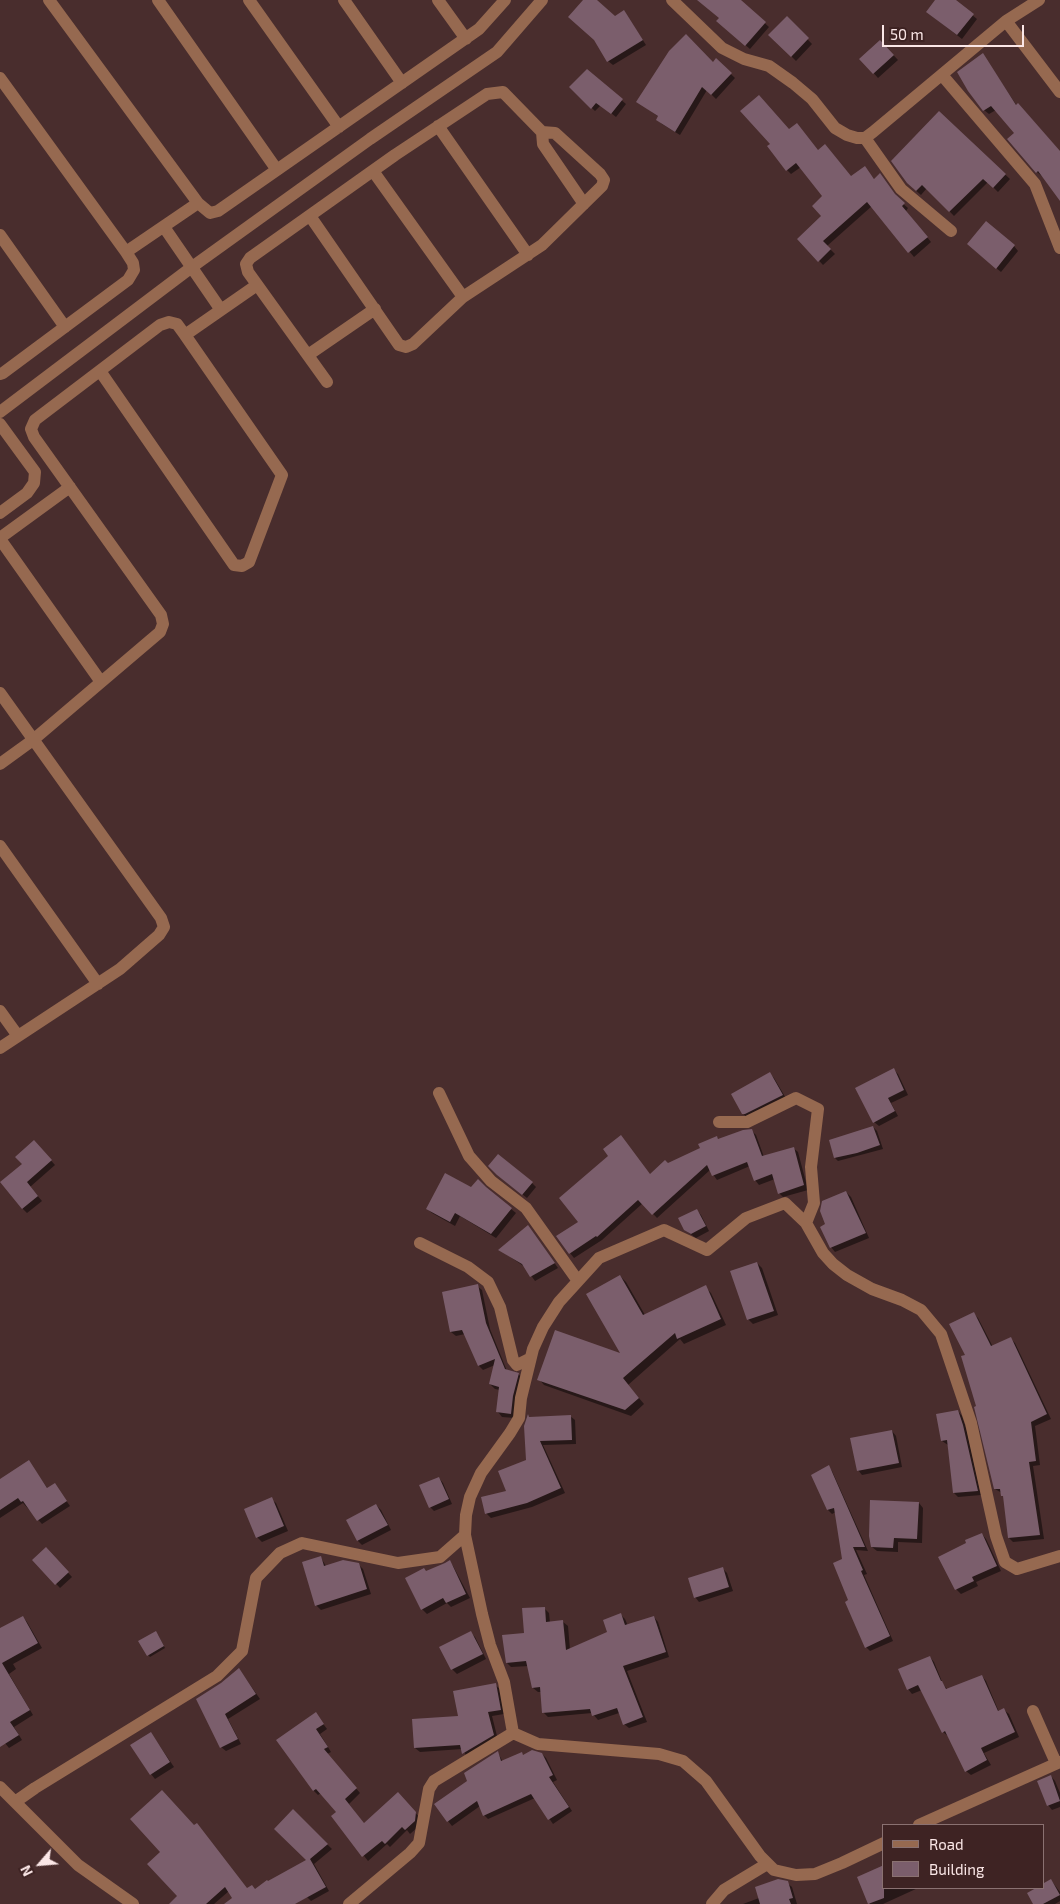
<!DOCTYPE html>
<html>
<head>
<meta charset="utf-8">
<style>
  body { margin:0 }
  #map { position:relative; width:1060px; height:1904px; overflow:hidden; background:#492d2d; font-family:"Exo 2",sans-serif }
  canvas { display:block }
  .legend { position:absolute; left:882px; top:1824px; width:162px; height:65px; box-sizing:border-box; background:#3e2323; border:1px solid #8a7171; margin:0; padding:6px 9px; list-style:none; font-size:15px; color:#fbe7e7 }
  .legend li { display:flex; align-items:center; gap:10px; height:25px }
  .legend b { width:25px; border:1px solid #8a7171 }
  .north { position:absolute; left:15px; top:1839px; width:50px; height:50px; -webkit-text-stroke:4px #3e2323; paint-order:stroke; rotate:243deg; font-size:14px; font-weight:700; line-height:20px; text-align:center; color:#fbe7e7 }
  .north::after { content:''; display:block; margin:auto; width:18px; height:22px; background:#fbe7e7; clip-path:polygon(50% 0,100% 100%,50% 72%,0 100%) }
  .scale { position:absolute; left:882px; top:25px; width:142px; height:22px; box-sizing:border-box; border:2px solid #fbe7e7; border-top:0; padding-left:6px; font-size:15px; line-height:18px; white-space:nowrap; color:#fbe7e7; -webkit-text-stroke:4px #3e2323; paint-order:stroke }
</style>
</head>
<body>
<div id="map">
<canvas width="1060" height="1904"></canvas>
<ul class="legend">
<li><b style="height:6px;background:#966950"></b>Road</li>
<li><b style="height:14px;background:#7b5e6c"></b>Building</li>
</ul>
<div class="north">N</div>
<div class="scale">50 m</div>
</div>
<script>
const context = document.querySelector('canvas').getContext('2d');
context.lineJoin = 'round';
function paint(path, color) {
  context.fillStyle = color;
  context.fill(path, 'evenodd');
}
function poly(rows) {
  const path = new Path2D();
  for (const r of rows) {
    path.moveTo(r[0], r[1]);
    for (let i = 2; i < r.length; i += 2) path.lineTo(r[i], r[i + 1]);
  }
  return path;
}
function strokePath(path, color, width, dash) {
  context.strokeStyle = color;
  context.lineWidth = width;
  context.lineCap = dash ? 'butt' : 'round';
  context.setLineDash(dash || []);
  context.stroke(path);
}
const shadow = poly([
  [585,0,595,0,614,17,624,11,646,45,613,65,608,61],
  [698,0,739,0,769,27,750,49,722,25,720,18],
  [936,0,954,0,977,19,962,39,932,16],
  [787,18,812,44,796,61,770,35],
  [880,41,898,60,878,78,861,59],
  [983,55,1017,106,1060,152,1060,192,1037,172,1016,134,996,110,989,114,984,110],
  [716,60,735,78,716,99,707,90,680,135,662,124,658,120,659,117,638,102,713,64],
  [587,71,626,104,616,117,601,105,595,111,570,87],
  [939,113,1010,179,998,192,988,182,954,216,927,188,921,195,913,188],
  [790,131,851,178,865,168,875,180,908,208,906,211,931,242,914,257,872,206,827,246,835,254,823,265,799,239,823,216,824,196,801,167,791,174,787,170],
  [1014,246,1018,251,1001,272,973,249],
  [893,1069,898,1074,908,1095,891,1103,898,1116,879,1126,874,1122],
  [770,1074,774,1078,787,1100,747,1118,743,1113],
  [873,1127,877,1131,883,1149,838,1161,835,1158],
  [751,1130,756,1135,764,1157,793,1148,798,1152,808,1190,783,1197,779,1193,775,1179,759,1185,755,1180,750,1166,717,1180,710,1170,657,1218,643,1203,602,1240,574,1258,570,1253,650,1175,701,1148,717,1137,719,1140],
  [38,1146,55,1165,30,1187,42,1201,27,1213,22,1208,23,1164],
  [503,1179,532,1183,536,1187,527,1198],
  [846,1192,851,1197,869,1238,835,1252,831,1247,827,1225],
  [427,1209,511,1209,516,1213,496,1238,460,1216,455,1226,432,1213],
  [697,1211,701,1215,709,1231,696,1238,685,1230],
  [528,1226,558,1268,535,1281,525,1267,500,1250],
  [757,1263,762,1268,778,1315,753,1324,748,1319],
  [620,1276,626,1282,645,1315,705,1287,711,1293,726,1325,684,1344,680,1339,628,1385,644,1404,631,1416,544,1385,539,1379,622,1355],
  [477,1286,482,1290,490,1329,507,1371,518,1374,523,1378,515,1418,502,1417,498,1412,500,1390,495,1389,490,1384,495,1365,483,1370,479,1366,465,1334,456,1336,451,1332,443,1293],
  [973,1313,978,1318,993,1347,1010,1338,1015,1343,1051,1419,1035,1426,1040,1465,1033,1466,1044,1539,1013,1542,1009,1538,1005,1499,1002,1493,995,1489,966,1356],
  [958,1411,962,1416,967,1431,981,1495,958,1497,954,1493,948,1445,942,1441],
  [570,1416,575,1420,576,1444,543,1445,565,1493,532,1507,491,1518,486,1513,507,1492,527,1461,530,1418],
  [892,1431,896,1436,902,1467,862,1475,858,1470],
  [29,1462,48,1489,55,1485,70,1506,42,1524,23,1503,0,1518,0,1480],
  [828,1467,832,1471,868,1551,856,1550,867,1574,864,1575,893,1641,870,1651,866,1647,850,1601,836,1512,832,1514,828,1510,812,1475],
  [439,1478,443,1483,452,1504,434,1511,430,1507],
  [271,1499,276,1503,288,1531,262,1542,257,1537],
  [919,1503,923,1508,922,1543,898,1542,898,1552,877,1551,872,1547],
  [376,1505,381,1510,391,1530,362,1545,358,1541,347,1521],
  [982,1534,986,1539,1001,1571,976,1582,978,1586,961,1594,956,1589,940,1557,968,1544],
  [46,1549,72,1577,60,1588,34,1560],
  [321,1558,326,1566,358,1564,363,1569,371,1594,321,1610,316,1605],
  [449,1562,453,1566,470,1598,451,1607,447,1603,427,1614,422,1609,426,1572],
  [723,1569,727,1573,733,1591,699,1602,695,1597],
  [544,1608,549,1613,550,1623,563,1622,568,1626,570,1650,609,1633,621,1615,625,1619,628,1626,654,1617,658,1622,669,1657,627,1671,647,1722,629,1728,624,1724,619,1713,598,1720,592,1713,548,1717,543,1712,541,1692,538,1692,533,1688,529,1666,511,1667,507,1663],
  [23,1617,27,1622,42,1648,13,1664,16,1669,9,1674,33,1715,14,1727,22,1740,9,1748,0,1737,0,1630],
  [470,1632,475,1637,486,1659,457,1674,452,1669],
  [158,1635,165,1648,150,1657,148,1655],
  [930,1657,934,1662,943,1684,948,1690,982,1676,986,1681,999,1712,1004,1710,1009,1714,1019,1737,984,1753,991,1765,971,1775,966,1771,948,1736,943,1732,922,1690,912,1694,908,1689],
  [239,1669,260,1699,228,1719,241,1744,226,1751,221,1747,222,1684],
  [495,1685,500,1689,504,1714,492,1716,498,1740,468,1758,462,1749,420,1752,415,1748,459,1717],
  [315,1713,327,1729,320,1734,331,1752,327,1754,360,1793,349,1804,364,1824,398,1794,420,1818,419,1826,410,1834,407,1830,390,1847,387,1844,368,1861,333,1816,338,1812,321,1793,318,1795,314,1791,278,1740],
  [151,1733,174,1767,155,1779,151,1774],
  [498,1753,503,1762,521,1753,524,1756,542,1754,546,1758,557,1780,553,1782,572,1811,553,1824,535,1798,488,1819,484,1815,480,1806,452,1826,448,1821,469,1782],
  [1051,1776,1055,1781,1060,1793,1060,1807,1052,1810,1048,1805],
  [293,1811,332,1849,314,1864,329,1891,311,1901,307,1897,294,1904,238,1904,229,1891,214,1904,183,1904,179,1896,149,1864,248,1890,256,1890,308,1861],
  [858,1877,884,1888,918,1888,883,1904,870,1904],
  [1051,1880,1060,1892,1060,1901,1055,1904,1034,1904,1028,1894,1038,1888,1044,1888,1044,1885],
  [787,1883,792,1887,797,1904,743,1904,759,1898]
]);
const building = poly([
  [583,0,597,0,615,16,624,10,643,40,607,62,594,40,568,17],
  [697,0,741,0,766,22,745,46,716,21,719,18],
  [935,0,956,0,974,14,957,35,926,12],
  [787,16,809,38,791,57,768,35],
  [686,34,713,62,716,58,732,73,711,95,702,87,675,132,656,120,658,116,636,102,669,51],
  [880,40,894,55,873,74,859,59],
  [983,53,1016,105,1018,103,1060,151,1060,201,1038,171,1036,173,1007,139,1014,133,991,106,983,111,968,91,957,72],
  [587,69,623,99,611,114,596,103,591,109,569,87],
  [759,95,789,129,797,123,818,150,825,144,851,176,865,166,874,179,880,173,895,194,905,203,902,206,928,237,908,253,867,202,823,241,831,249,818,262,797,239,821,216,812,206,822,196,796,163,786,171,767,146,770,144,740,111],
  [939,111,1006,174,993,188,983,179,949,212,922,185,916,191,907,183,891,161],
  [986,221,1015,245,996,269,967,244],
  [894,1068,904,1090,888,1098,895,1111,873,1123,855,1088],
  [770,1072,783,1095,745,1114,742,1114,731,1094],
  [873,1126,880,1145,857,1153,834,1158,829,1140],
  [752,1129,762,1156,794,1147,804,1185,778,1194,772,1174,754,1181,747,1162,712,1176,707,1165,652,1215,638,1200,597,1237,596,1236,569,1254,556,1236,578,1222,559,1198,608,1156,603,1149,621,1135,650,1174,665,1160,668,1163,700,1148,698,1144,717,1136,718,1139,743,1130],
  [34,1140,52,1160,27,1182,38,1196,22,1209,0,1182,22,1164,15,1157],
  [498,1154,533,1182,522,1195,497,1175,488,1166],
  [445,1173,471,1187,478,1179,486,1187,512,1208,491,1234,455,1213,450,1222,426,1209],
  [846,1191,866,1233,830,1248,820,1227,825,1224,820,1211,822,1201],
  [697,1209,706,1226,691,1234,684,1230,678,1218],
  [528,1225,555,1263,530,1277,522,1264,498,1250],
  [757,1262,774,1311,747,1320,730,1271],
  [620,1275,643,1315,706,1285,721,1319,677,1339,675,1333,623,1378,639,1398,625,1410,537,1380,555,1330,620,1353,586,1294],
  [478,1284,486,1323,505,1369,519,1373,513,1396,511,1414,496,1412,499,1387,489,1384,495,1359,478,1366,462,1330,450,1332,442,1292],
  [974,1312,991,1346,1011,1337,1047,1414,1031,1422,1036,1461,1029,1462,1040,1535,1008,1538,1003,1496,1001,1496,1000,1489,994,1489,974,1407,976,1406,961,1356,965,1355,949,1324],
  [958,1410,963,1425,978,1491,953,1493,947,1440,941,1441,936,1414],
  [528,1414,529,1417,571,1415,572,1440,540,1441,561,1488,527,1503,485,1514,481,1497,506,1491,498,1471,526,1460,524,1426],
  [892,1430,899,1463,857,1471,850,1438],
  [29,1460,47,1488,55,1483,67,1501,37,1521,23,1501,21,1502,18,1498,0,1510,0,1479],
  [829,1465,865,1547,853,1547,863,1570,861,1571,890,1636,865,1648,845,1602,848,1600,833,1563,842,1559,834,1508,827,1510,811,1475],
  [439,1477,449,1499,429,1508,419,1485],
  [272,1497,284,1526,256,1538,244,1509],
  [870,1500,919,1502,917,1539,894,1538,893,1548,871,1547,869,1536],
  [376,1504,388,1525,357,1541,346,1520],
  [982,1533,997,1566,972,1577,974,1581,955,1590,938,1557,966,1543,965,1540],
  [46,1547,69,1572,55,1585,32,1560],
  [321,1556,324,1566,343,1560,359,1563,367,1589,315,1606,302,1562],
  [450,1560,466,1594,446,1603,443,1598,421,1610,405,1578,424,1568,426,1571,445,1563],
  [723,1567,729,1587,694,1598,688,1578],
  [545,1607,546,1622,563,1620,566,1650,607,1632,603,1620,621,1613,625,1625,654,1616,666,1652,623,1666,643,1717,623,1725,617,1708,592,1716,590,1709,542,1713,540,1687,532,1688,526,1661,506,1663,502,1635,524,1633,522,1608],
  [23,1616,38,1643,2,1663,30,1710,10,1722,19,1735,0,1747,0,1628],
  [156,1631,164,1646,147,1656,138,1641],
  [471,1631,483,1654,451,1670,439,1647],
  [930,1656,941,1681,942,1681,946,1689,982,1675,998,1711,1004,1708,1015,1732,981,1748,987,1760,965,1772,945,1731,942,1733,918,1685,907,1690,898,1669],
  [239,1668,256,1694,225,1714,238,1739,220,1748,196,1699,221,1683],
  [496,1683,501,1710,488,1712,494,1735,462,1754,460,1745,414,1748,412,1719,458,1716,453,1691],
  [316,1712,324,1724,316,1729,328,1747,324,1749,357,1788,345,1799,364,1823,398,1792,416,1812,415,1821,405,1830,402,1827,385,1844,382,1841,362,1857,331,1816,336,1812,316,1789,313,1791,276,1740],
  [151,1732,170,1762,150,1775,130,1745],
  [532,1750,542,1753,553,1775,549,1777,569,1807,548,1820,531,1794,483,1816,477,1801,447,1822,434,1804,467,1781,464,1773,498,1751,501,1761,522,1752,523,1755],
  [1051,1775,1060,1801,1047,1806,1037,1781],
  [162,1790,194,1825,197,1823,247,1888,252,1885,255,1889,267,1880,268,1881,306,1860,274,1829,293,1809,328,1844,310,1859,326,1887,295,1904,224,1904,232,1898,225,1887,206,1904,169,1904,177,1896,147,1864,160,1852,130,1819],
  [884,1865,884,1898,868,1904,857,1877],
  [778,1879,788,1881,793,1898,789,1899,791,1904,760,1904,755,1887],
  [1051,1879,1060,1895,1043,1904,1033,1904,1027,1893,1036,1888,1044,1888,1044,1883]
]);
const street = poly([
  [49,0,198,203,210,213,218,211,479,29,505,0],
  [158,0,277,170],
  [249,0,339,127],
  [344,0,402,83],
  [438,0,466,39],
  [672,0,722,48,744,59,769,66,793,83,812,99,835,128,847,135,857,138,865,138,873,132,1006,21,1039,0],
  [1006,21,1060,92],
  [942,75,1035,184,1060,248],
  [0,78,126,252,133,263,134,270,128,280,3,373,0,374],
  [438,126,528,255],
  [865,138,901,189,951,231],
  [373,171,463,297],
  [310,216,399,345,406,347,413,344,463,297,542,245,602,186,604,180,600,174,555,133,542,132],
  [164,227,221,310],
  [0,235,65,327],
  [126,252,198,203],
  [185,335,257,285],
  [308,355,375,309],
  [327,382,248,272,246,264,250,258,395,155,487,94,503,92,542,132,543,144,584,204],
  [0,412,192,267,370,139,497,52,542,0],
  [0,424,35,472,34,483,27,493,0,513],
  [0,538,70,487],
  [0,539,101,682],
  [0,693,161,918,164,927,159,935,120,969,0,1048],
  [0,764,33,740,160,632,163,624,161,615,34,437,31,429,35,420,160,325,169,322,177,324,185,335,282,475,249,562,242,566,234,565,100,371],
  [0,846,98,984],
  [0,1011,18,1036],
  [439,1093,469,1156,491,1181,526,1208,578,1281],
  [719,1122,747,1122,796,1098,818,1109,811,1167,814,1203,806,1223],
  [420,1243,468,1267,488,1282,500,1307,513,1360,517,1365,529,1359],
  [1033,1711,1056,1763],
  [513,1733,504,1682,490,1645,482,1614,465,1535,466,1515,470,1497,481,1473,510,1433,519,1418,521,1398,533,1349,543,1327,559,1302,599,1258,664,1230,707,1250,746,1218,785,1203,806,1223,823,1253,833,1264,847,1275,872,1289,902,1300,921,1310,941,1334,971,1423,996,1536,1005,1562,1017,1569,1060,1556],
  [513,1733,538,1744,659,1754,683,1761,706,1781,760,1856,774,1870,796,1875,815,1874,842,1863,884,1843],
  [0,1787,78,1865,133,1904],
  [15,1802,35,1788,217,1676,242,1651,256,1578,280,1553,302,1543,398,1563,440,1557,465,1535],
  [919,1825,1060,1762],
  [349,1904,410,1853,419,1843,429,1789,434,1781,513,1733],
  [712,1904,724,1890,767,1864]
]);
paint(shadow, '#0007');
paint(building, '#7b5e6c');
strokePath(street, '#966950', 12);
</script>
</body>
</html>
